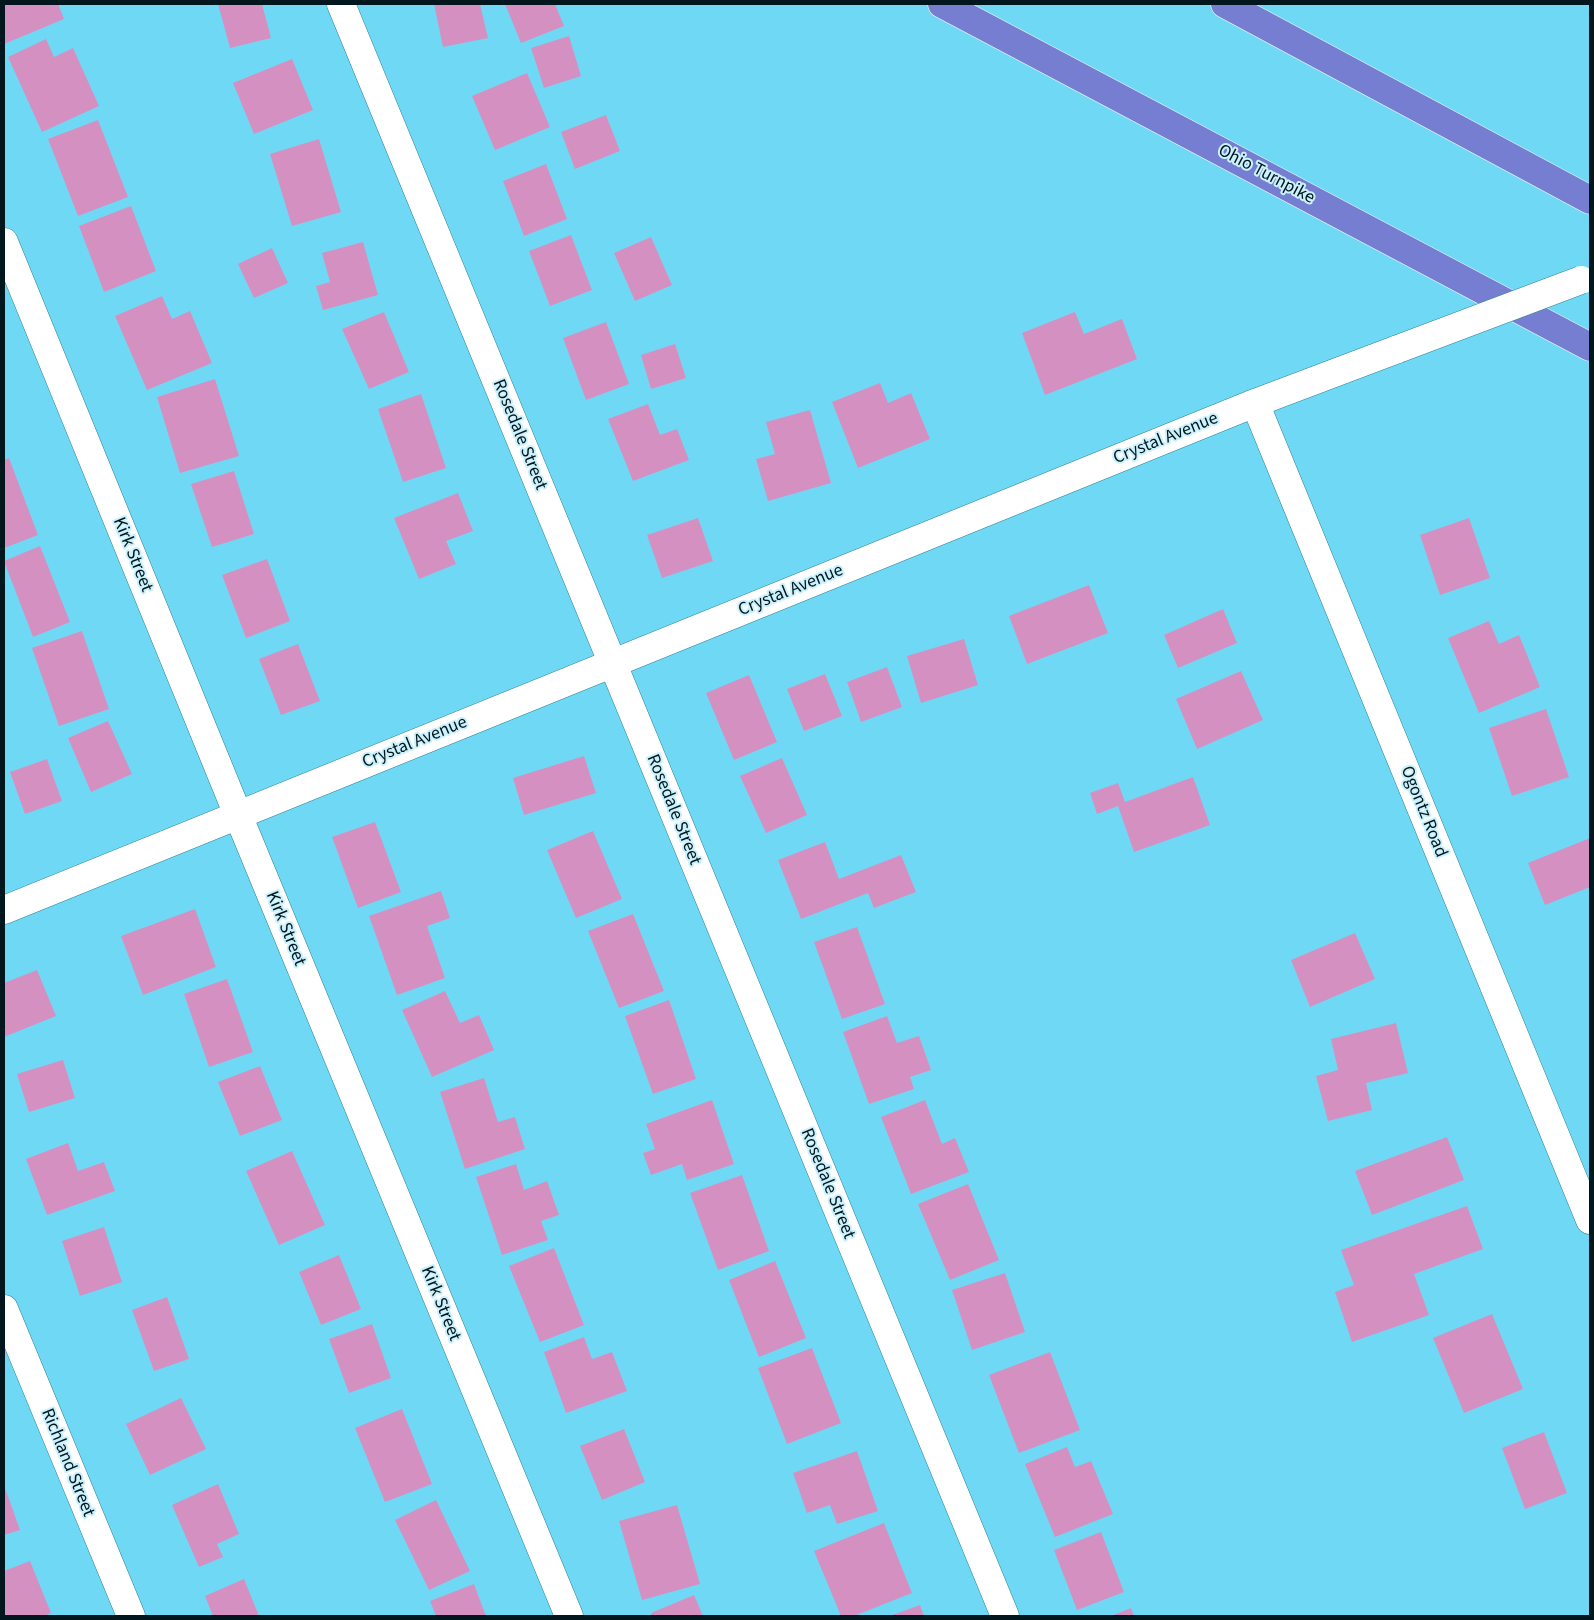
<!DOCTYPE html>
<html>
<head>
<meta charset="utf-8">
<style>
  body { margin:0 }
  #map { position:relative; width:1594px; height:1620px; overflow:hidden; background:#6fd9f5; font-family:"Source Sans 3",sans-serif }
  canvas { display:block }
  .frame { position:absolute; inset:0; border:5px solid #01171d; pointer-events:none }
</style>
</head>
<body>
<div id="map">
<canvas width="1594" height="1620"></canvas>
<div class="frame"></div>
</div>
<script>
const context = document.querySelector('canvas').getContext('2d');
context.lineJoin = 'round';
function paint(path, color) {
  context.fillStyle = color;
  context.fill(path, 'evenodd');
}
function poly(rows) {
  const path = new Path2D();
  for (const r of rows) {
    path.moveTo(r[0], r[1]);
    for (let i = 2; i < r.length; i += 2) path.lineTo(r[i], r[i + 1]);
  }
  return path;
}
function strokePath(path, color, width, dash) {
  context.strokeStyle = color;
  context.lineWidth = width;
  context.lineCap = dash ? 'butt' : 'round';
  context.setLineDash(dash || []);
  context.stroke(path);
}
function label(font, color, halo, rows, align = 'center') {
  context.font = font + ' "Source Sans 3",sans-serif';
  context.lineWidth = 4;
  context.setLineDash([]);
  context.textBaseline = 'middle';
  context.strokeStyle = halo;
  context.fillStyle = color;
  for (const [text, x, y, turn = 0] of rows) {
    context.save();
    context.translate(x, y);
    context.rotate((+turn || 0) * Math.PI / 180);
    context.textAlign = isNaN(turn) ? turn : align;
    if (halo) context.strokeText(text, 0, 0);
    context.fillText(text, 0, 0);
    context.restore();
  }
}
const building = poly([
  [4,4,58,4,64,19,4,44],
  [218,4,262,4,271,38,230,48],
  [434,4,480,4,488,38,443,47],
  [505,4,555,4,564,26,521,43],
  [569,36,581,76,544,88,531,48],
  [46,39,54,57,73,48,99,106,42,132,8,57],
  [292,59,313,110,254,134,233,83],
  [527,73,550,127,495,150,472,96],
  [606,115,620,151,575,169,561,132],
  [98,120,128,197,78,216,48,139],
  [319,139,341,212,292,226,270,154],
  [546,164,567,219,524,236,503,181],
  [131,206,156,271,104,292,79,226],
  [571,235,592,290,550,306,529,251],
  [651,237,672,285,635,301,614,253],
  [363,242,378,295,323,310,316,286,330,282,322,253],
  [272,248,288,283,254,298,238,264],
  [162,296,172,319,190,311,212,363,147,390,115,316],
  [384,312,409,372,369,389,342,329],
  [1075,312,1084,334,1122,319,1137,359,1045,395,1022,333],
  [606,322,629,384,586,400,563,338],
  [675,344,686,378,651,389,641,355],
  [215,379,239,456,180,473,157,397],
  [880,383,888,403,911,393,930,439,858,468,832,402],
  [421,394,446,468,403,482,378,409],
  [648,404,660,435,677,429,689,460,633,481,608,419],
  [810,410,831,483,768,501,756,459,775,454,766,422],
  [9,458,38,535,4,548,4,460],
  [234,471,254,534,212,547,191,484],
  [458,493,473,531,446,541,456,564,419,579,394,518],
  [698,518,713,561,662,578,647,535],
  [1469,518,1490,578,1440,595,1420,535],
  [40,546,70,622,33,637,4,561],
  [267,559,290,621,246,638,222,575],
  [1089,585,1108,633,1027,664,1009,616],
  [1223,609,1237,643,1178,668,1164,635],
  [1489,621,1499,644,1519,635,1540,687,1479,713,1448,638],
  [82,631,109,709,59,726,32,648],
  [964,639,978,685,921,703,907,656],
  [298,644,320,701,281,715,259,659],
  [887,667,902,707,861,722,847,682],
  [1241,671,1263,720,1197,749,1176,699],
  [825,674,842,716,804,731,787,689],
  [749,675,777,742,734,760,706,693],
  [1546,709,1569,777,1512,796,1489,728],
  [108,721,132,774,91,792,68,738],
  [584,756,596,793,524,815,513,778],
  [782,758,807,815,766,833,740,776],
  [47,759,62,801,25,814,10,772],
  [1193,777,1210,825,1134,852,1118,806,1097,814,1090,793,1118,783,1125,802],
  [375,822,401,892,358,908,332,837],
  [593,831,622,899,576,918,547,850],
  [1590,838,1590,887,1545,905,1528,863],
  [825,842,839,879,901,855,916,892,874,908,868,893,801,919,778,860],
  [441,891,450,918,427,926,445,978,397,995,369,916],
  [195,909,216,967,143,995,121,936],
  [633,914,664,991,619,1008,588,931],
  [857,927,885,1004,842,1019,814,942],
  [1355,933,1375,979,1310,1007,1291,960],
  [37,970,56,1016,4,1037,4,983],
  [227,979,253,1052,209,1067,184,994],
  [445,991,460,1023,479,1015,494,1050,432,1077,402,1010],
  [669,1000,696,1079,653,1094,625,1016],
  [887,1016,897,1043,919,1036,931,1070,910,1077,914,1089,869,1104,843,1032],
  [1396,1023,1408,1073,1366,1083,1372,1110,1328,1121,1316,1076,1338,1070,1331,1039],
  [63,1060,75,1098,29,1112,17,1074],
  [260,1066,282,1120,240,1136,218,1082],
  [484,1078,498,1122,515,1117,525,1149,465,1169,440,1092],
  [712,1100,734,1164,687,1180,682,1164,651,1175,643,1153,655,1149,646,1124],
  [925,1100,942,1144,955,1138,969,1172,911,1194,881,1117],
  [1447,1137,1464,1180,1372,1215,1355,1171],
  [68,1143,78,1171,104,1162,115,1191,47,1215,26,1159],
  [292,1151,325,1225,279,1245,246,1171],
  [516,1164,524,1190,547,1181,559,1215,541,1221,548,1240,502,1255,476,1177],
  [742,1175,769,1251,718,1270,690,1193],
  [968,1184,999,1260,950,1280,918,1204],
  [1467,1206,1483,1249,1414,1274,1429,1315,1352,1342,1335,1292,1354,1285,1341,1250],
  [104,1227,122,1282,80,1296,62,1241],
  [554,1248,584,1325,540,1342,509,1266],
  [339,1255,361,1309,321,1325,299,1272],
  [775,1261,806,1338,759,1357,729,1280],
  [1005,1273,1025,1332,972,1350,952,1290],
  [167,1297,189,1359,154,1371,132,1310],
  [1492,1314,1523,1389,1464,1413,1433,1338],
  [372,1324,391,1378,349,1393,329,1339],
  [584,1337,592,1359,612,1352,627,1391,566,1413,544,1352],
  [812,1348,841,1423,787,1444,758,1368],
  [1050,1352,1080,1430,1019,1453,989,1375],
  [181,1398,206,1449,150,1475,126,1424],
  [402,1409,432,1484,385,1502,355,1428],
  [624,1429,645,1482,602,1500,580,1446],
  [1544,1432,1567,1493,1525,1509,1502,1448],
  [1067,1447,1075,1467,1091,1461,1113,1514,1055,1537,1025,1464],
  [857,1451,878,1511,837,1524,830,1505,807,1513,793,1473],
  [218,1484,239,1534,217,1544,223,1557,199,1567,172,1505],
  [4,1485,20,1530,4,1535],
  [436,1500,470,1571,429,1590,395,1520],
  [677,1505,700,1584,642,1600,619,1521],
  [884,1523,912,1593,854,1616,841,1616,814,1551],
  [1101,1532,1124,1592,1077,1610,1054,1550],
  [30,1561,51,1613,44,1616,5,1616,4,1571],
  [244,1579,259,1616,213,1616,205,1596],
  [474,1584,486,1616,436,1616,430,1601],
  [694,1595,703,1616,652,1616,651,1613],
  [920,1605,924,1616,890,1616],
  [1131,1608,1134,1616,1111,1616]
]);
const minor = poly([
  [341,4,1005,1616],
  [4,242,238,815,569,1616],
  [1255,403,1590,1220],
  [4,910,1255,403,1398,349],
  [4,1309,131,1616]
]);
const highway = poly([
  [942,4,1590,347],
  [1225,4,1590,200]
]);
const minorBridge = poly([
  [1398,349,1581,280]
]);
const streetNames = [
  ["Ohio Turnpike",1266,175,28],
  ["Rosedale Street",519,435,68],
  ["Crystal Avenue",1166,439,-22],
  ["Kirk Street",132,555,68],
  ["Crystal Avenue",791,591,-22],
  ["Crystal Avenue",415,743,-22],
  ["Rosedale Street",673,810,68],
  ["Ogontz Road",1423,812,68],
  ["Kirk Street",285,929,68],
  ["Rosedale Street",827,1184,68],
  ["Kirk Street",440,1304,68],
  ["Richland Street",67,1463,68]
];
paint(building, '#d590c2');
strokePath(minor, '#2f8397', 29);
strokePath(highway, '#fff', 29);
strokePath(minor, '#fff', 28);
strokePath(highway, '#757ed1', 28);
strokePath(minorBridge, '#2f8397', 29, []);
strokePath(minorBridge, '#fff', 28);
label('18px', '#01171d', '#cbf1fc', streetNames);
</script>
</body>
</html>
